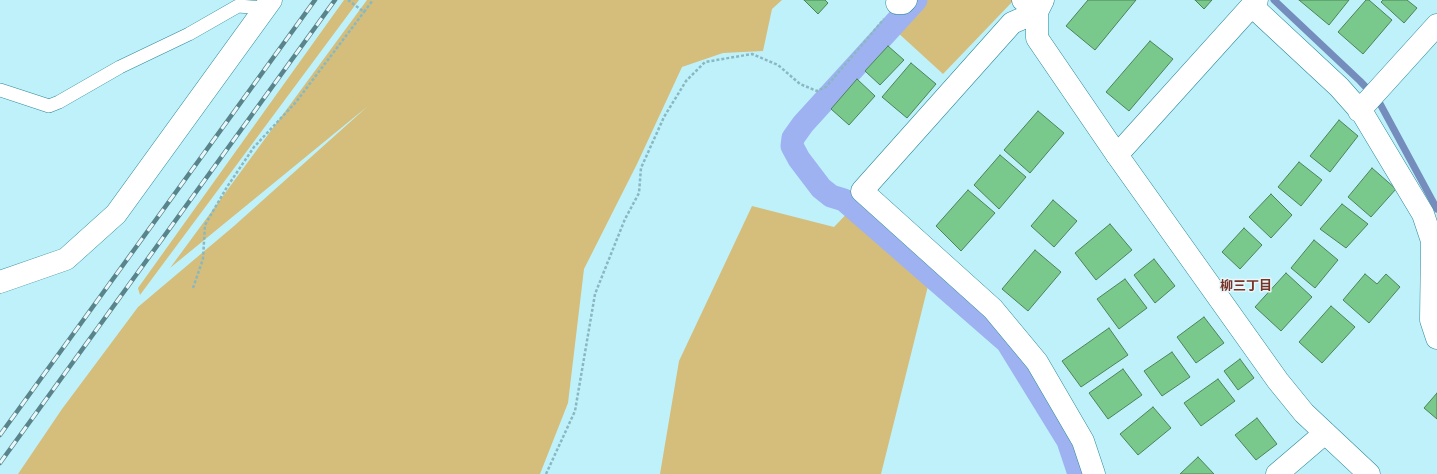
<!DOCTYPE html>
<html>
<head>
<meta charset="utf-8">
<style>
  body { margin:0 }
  canvas { display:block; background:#bff1fa }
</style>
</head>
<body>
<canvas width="1437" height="474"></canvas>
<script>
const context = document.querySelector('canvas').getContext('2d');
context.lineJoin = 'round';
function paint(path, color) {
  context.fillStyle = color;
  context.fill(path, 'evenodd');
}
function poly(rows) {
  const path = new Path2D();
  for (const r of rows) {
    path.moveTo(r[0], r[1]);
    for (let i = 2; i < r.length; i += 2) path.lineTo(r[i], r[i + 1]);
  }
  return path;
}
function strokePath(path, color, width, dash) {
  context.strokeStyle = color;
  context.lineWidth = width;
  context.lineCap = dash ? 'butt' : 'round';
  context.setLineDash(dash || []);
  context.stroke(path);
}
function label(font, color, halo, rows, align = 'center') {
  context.font = font + ' Barlow,"Noto Sans JP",sans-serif';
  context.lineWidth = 3;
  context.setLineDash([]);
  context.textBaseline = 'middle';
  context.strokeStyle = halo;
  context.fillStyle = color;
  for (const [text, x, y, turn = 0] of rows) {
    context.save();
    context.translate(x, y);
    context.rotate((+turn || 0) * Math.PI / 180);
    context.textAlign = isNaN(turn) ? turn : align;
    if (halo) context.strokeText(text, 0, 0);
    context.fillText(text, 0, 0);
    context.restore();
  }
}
const green = poly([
  [344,0,359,0,140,295,138,288],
  [367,0,782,0,772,9,763,51,723,53,682,67,637,164,584,269,568,403,540,474,18,474,62,409,138,307,234,226,368,106,170,268],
  [924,0,1014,0,943,74,896,31],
  [857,203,932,270,881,474,660,474,679,361,752,206,834,227]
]);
const stream = poly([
  [1274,0,1360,81,1378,100,1437,209]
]);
const canal = poly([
  [916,0,803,124,793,138,792,146,799,159,821,188,831,196,844,200,1007,342,1068,441,1079,474]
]);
const building = poly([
  [804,0,825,0,828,3,818,14,804,0],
  [1088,0,1136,0,1095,50,1066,26,1088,0],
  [1195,0,1212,0,1204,9,1195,0],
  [1299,0,1349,0,1329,25,1299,0],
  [1366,0,1369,0,1392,20,1363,54,1338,32,1366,0],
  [1383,0,1407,0,1417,8,1404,23,1381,2,1383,0],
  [1150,41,1173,59,1129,111,1106,92,1150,41],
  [888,46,904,60,880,85,865,71,888,46],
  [911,63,936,84,907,118,882,97,911,63],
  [857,79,875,96,849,125,831,109,857,79],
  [1038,111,1064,133,1030,173,1004,150,1038,111],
  [1339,120,1358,136,1330,172,1310,156,1339,120],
  [1000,155,1026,177,999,209,974,185,1000,155],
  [1299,162,1322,180,1301,206,1278,187,1299,162],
  [1372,168,1396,189,1371,217,1348,197,1372,168],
  [968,190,995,213,961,251,936,226,968,190],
  [1271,194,1292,215,1271,238,1249,217,1271,194],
  [1053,200,1077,221,1054,247,1031,226,1053,200],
  [1342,204,1368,224,1346,248,1320,229,1342,204],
  [1110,224,1132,250,1096,280,1075,253,1110,224],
  [1244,228,1262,245,1240,269,1222,252,1244,228],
  [1314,240,1338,260,1315,288,1291,268,1314,240],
  [1035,250,1061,272,1028,311,1002,289,1035,250],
  [1154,259,1175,286,1155,303,1134,275,1154,259],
  [1286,273,1312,297,1281,331,1255,307,1286,273],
  [1365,274,1377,284,1386,274,1400,287,1369,323,1343,300,1365,274],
  [1125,279,1147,308,1119,329,1097,299,1125,279],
  [1331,306,1355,327,1322,363,1299,342,1331,306],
  [1204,317,1224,343,1196,363,1177,337,1204,317],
  [1109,328,1128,355,1081,387,1062,361,1109,328],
  [1172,352,1190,377,1162,396,1144,371,1172,352],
  [1240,359,1254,378,1238,390,1224,371,1240,359],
  [1123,369,1142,395,1108,419,1089,393,1123,369],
  [1218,379,1235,401,1201,426,1184,403,1218,379],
  [1437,393,1437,419,1424,408,1437,393],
  [1153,407,1171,428,1138,455,1120,434,1153,407],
  [1257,418,1277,444,1256,460,1235,435,1257,418],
  [1198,457,1214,474,1180,474,1198,457]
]);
const path = poly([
  [348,0,364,12,373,0],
  [193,288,203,259,205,225,227,187,254,147,296,102,364,12],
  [546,474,575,411,595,294,625,219,639,193,641,168,664,117,686,81,705,62,752,54,778,65,800,84,817,91,826,87,884,19]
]);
const service = poly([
  [0,90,49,106,59,102,120,67,189,34,238,6,265,8]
]);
const minor = poly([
  [1023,0,1037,12,1012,23,862,191,993,309,1037,362,1083,441,1094,474],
  [897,3,903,3,906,0],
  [1252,6,1339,87,1363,114,1423,214,1432,241,1431,320,1437,338],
  [1359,111,1437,25],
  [1117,155,1257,0],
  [0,282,66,259,116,214,271,0],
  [1277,474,1325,433]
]);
const tertiary = poly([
  [1043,0,1037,12,1037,38,1117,155,1278,381,1304,413,1369,474]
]);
const rail = poly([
  [0,435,315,0],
  [0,463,335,0]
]);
const neighbourhoodNames = [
  ["柳三丁目",1246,286]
];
paint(green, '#d5be7b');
strokePath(stream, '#748dbc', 7);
strokePath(canal, '#9eb2f2', 23);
paint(building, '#79c98c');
strokePath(building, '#4c8359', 1);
strokePath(service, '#2b8998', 14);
strokePath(minor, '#2b8998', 23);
strokePath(tertiary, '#2b8998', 23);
strokePath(path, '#8ab8c0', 2.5, [3, 2]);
strokePath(service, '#fff', 13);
strokePath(minor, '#fff', 22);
strokePath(tertiary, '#fff', 22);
strokePath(rail, '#59848b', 4.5);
strokePath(rail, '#e7f7fa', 3, [9]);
label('bold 13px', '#783328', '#e7f7fa', neighbourhoodNames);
</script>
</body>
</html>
